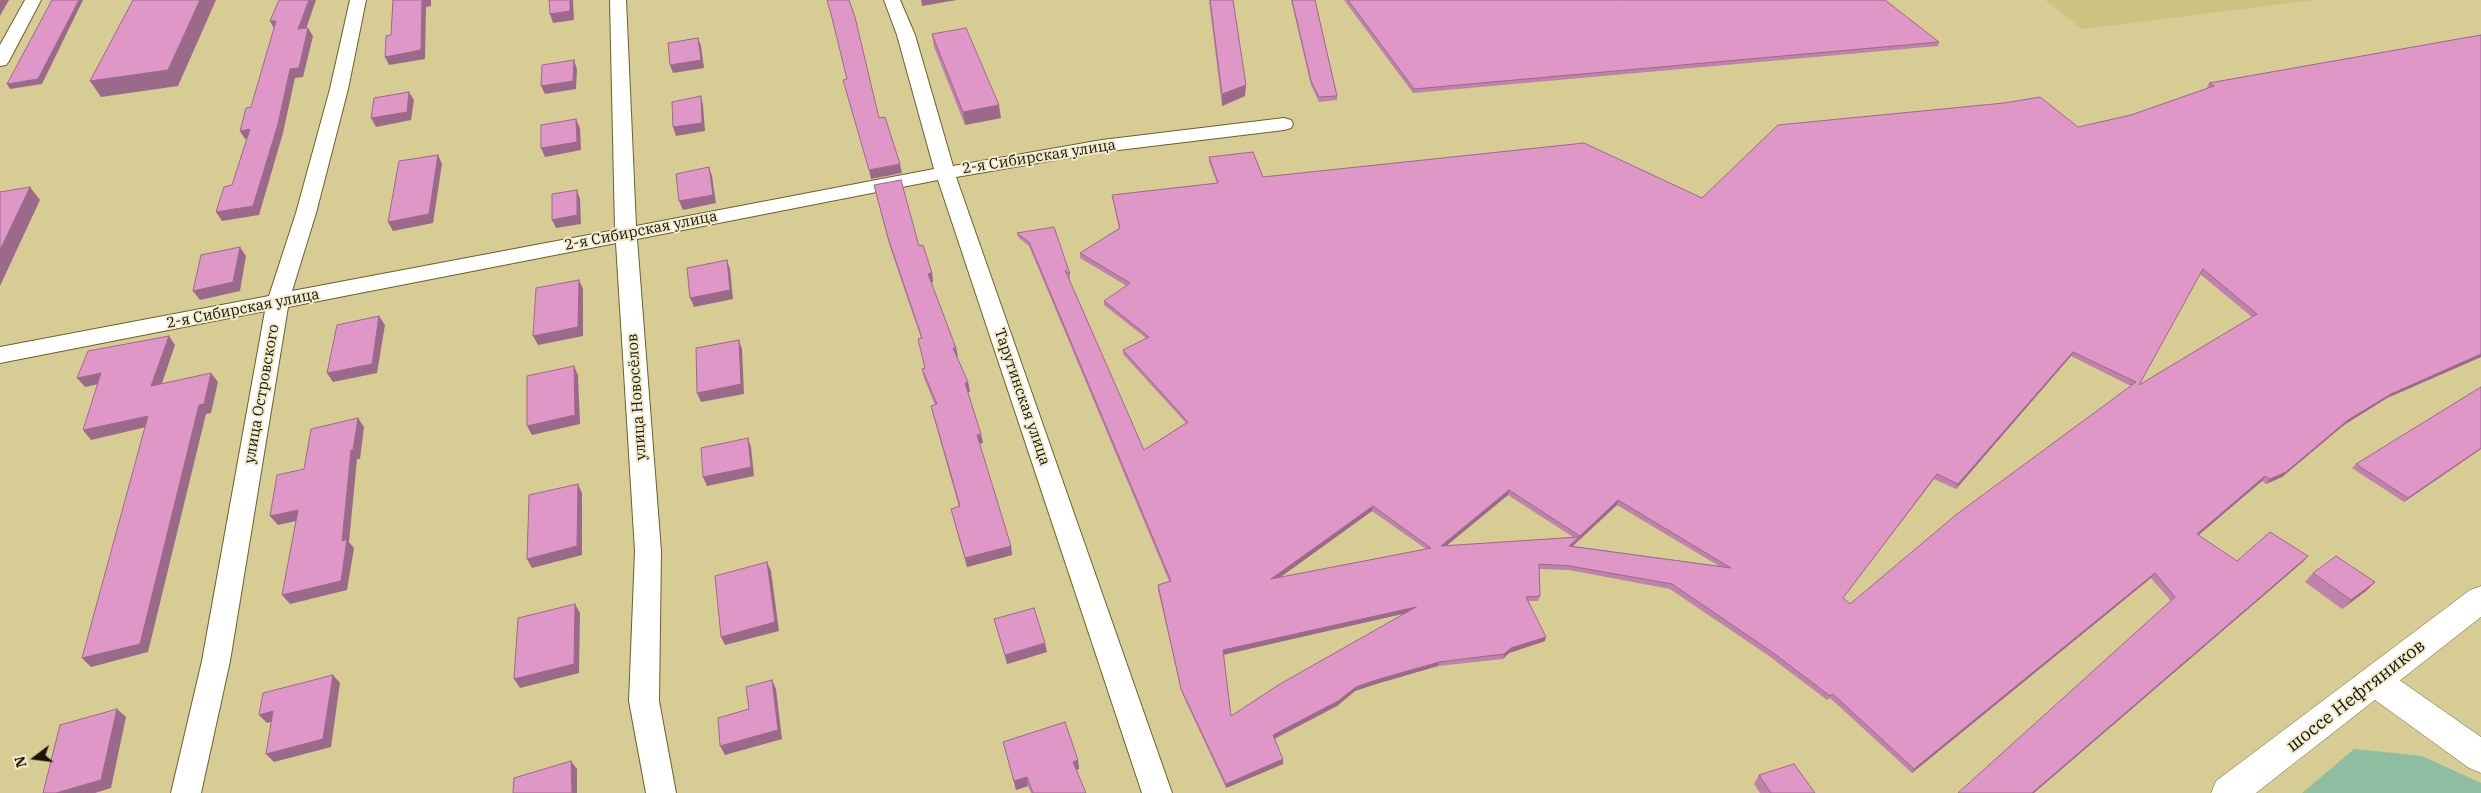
<!DOCTYPE html>
<html>
<head>
<meta charset="utf-8">
<style>
  body { margin:0 }
  #map { position:relative; width:2481px; height:793px; overflow:hidden; background:#d7cc93; font-family:"IBM Plex Serif",serif }
  canvas { display:block }
  .north { position:absolute; left:10px; top:733px; width:50px; height:50px; -webkit-text-stroke:4px #f1ecd0; paint-order:stroke; rotate:255deg; font-size:14px; font-weight:700; line-height:20px; text-align:center; color:#191501 }
  .north::after { content:''; display:block; margin:auto; width:18px; height:22px; background:#191501; clip-path:polygon(50% 0,100% 100%,50% 72%,0 100%) }
</style>
</head>
<body>
<div id="map">
<canvas width="2481" height="793"></canvas>
<div class="north">N</div>
</div>
<script>
const context = document.querySelector('canvas').getContext('2d');
context.lineJoin = 'round';
function paint(path, color) {
  context.fillStyle = color;
  context.fill(path, 'evenodd');
}
function poly(rows) {
  const path = new Path2D();
  for (const r of rows) {
    path.moveTo(r[0], r[1]);
    for (let i = 2; i < r.length; i += 2) path.lineTo(r[i], r[i + 1]);
  }
  return path;
}
function strokePath(path, color, width, dash) {
  context.strokeStyle = color;
  context.lineWidth = width;
  context.lineCap = dash ? 'butt' : 'round';
  context.setLineDash(dash || []);
  context.stroke(path);
}
function label(font, color, halo, rows, align = 'center') {
  context.font = font + ' "IBM Plex Serif",serif';
  context.lineWidth = 4;
  context.setLineDash([]);
  context.textBaseline = 'middle';
  context.strokeStyle = halo;
  context.fillStyle = color;
  for (const [text, x, y, turn = 0] of rows) {
    context.save();
    context.translate(x, y);
    context.rotate((+turn || 0) * Math.PI / 180);
    context.textAlign = isNaN(turn) ? turn : align;
    if (halo) context.strokeText(text, 0, 0);
    context.fillText(text, 0, 0);
    context.restore();
  }
}
const built = poly([
  [2045,0,2313,0,2082,29]
]);
const green = poly([
  [2354,749,2422,756,2481,783,2481,793,2302,793]
]);
const minor = poly([
  [25,0,41,0,9,61,6,65,0,66,0,45,25,0],
  [350,0,366,0,348,89,316,213,292,291,615,230,610,0,626,0,636,226,934,169,897,35,884,0,900,0,915,35,953,166,1102,140,1284,118,1291,120,1293,124,1291,128,1284,130,1102,152,956,177,1172,793,1142,793,938,180,637,239,661,551,659,701,676,793,646,793,629,701,635,551,616,243,288,307,230,661,201,793,171,793,202,661,265,311,0,363,0,347,269,296,296,213,330,89,350,0]
]);
const tertiary = poly([
  [2376,668,2388,672,2481,737,2481,773,2469,768,2364,692,2359,682,2364,672,2376,668]
]);
const secondary = poly([
  [2481,586,2481,617,2256,793,2211,793,2216,781,2470,590,2481,586]
]);
const wall = poly([
  [1209,0,1233,0,1245,96,1222,106],
  [1291,0,1315,0,1337,96,1337,100,1319,102,1311,85],
  [1344,0,1885,0,1939,42,1938,46,1413,93],
  [932,34,1001,118,965,125,934,47],
  [2481,35,2481,357,2387,398,2344,425,2282,477,2266,484,2262,481,2198,535,2237,561,2304,561,2171,601,2151,578,1912,773,1830,698,1827,700,1769,656,1670,589,1569,570,1539,569,1540,596,1538,601,1528,601,1545,641,1509,653,1503,659,1438,666,1376,684,1355,691,1337,706,1275,739,1283,764,1226,788,1182,693,1158,590,1158,585,1169,581,1029,246,1018,237,1017,233,1070,274,1070,279,1067,276,1144,450,1186,423,1123,354,1123,350,1146,338,1104,305,1104,301,1127,286,1080,258,1080,253,1119,229,1112,195,1217,183,1209,162,1209,157,1263,177,1702,198,2078,127,2131,115,2208,88,2207,88,2209,83],
  [2200,274,2252,317,2139,385],
  [2071,356,2131,386,1850,604,1843,598,1934,479,1956,489],
  [1508,495,1573,537,1446,546],
  [1617,505,1719,566,1573,546],
  [1372,511,1426,549,1280,577],
  [1403,614,1231,716,1223,654],
  [874,185,919,246,932,273,933,282,931,283,956,348,958,357,957,357,968,382,970,392,968,392,983,443,979,444,1011,546,1012,555,967,567,953,518,959,507,933,415,931,406,935,405,924,378,922,369,925,368,921,338,890,247],
  [2481,449,2404,502,2352,468,2356,464],
  [2313,573,2375,582,2366,591,2342,609,2305,582],
  [994,619,1047,652,1007,664],
  [1003,742,1079,769,1076,770,1086,793,1031,793,1028,786,1016,790],
  [1759,775,1815,793,1760,793,1754,784]
]);
const shadedWall = poly([
  [0,0,9,0,0,16],
  [79,0,83,0,42,84,10,89,7,84],
  [200,0,216,0,178,86,101,97,90,81],
  [309,0,316,0,303,38,298,29],
  [422,0,431,0,431,6,426,7,425,59,389,65,385,57],
  [570,0,573,0,574,20,553,23,550,14],
  [921,0,957,0,922,6],
  [270,21,276,21,275,30],
  [308,28,313,36,303,77,295,78,283,133,259,215,222,221,216,212,253,206,290,69],
  [698,38,701,46,704,68,673,73,670,65],
  [574,60,577,69,576,89,545,94,541,86],
  [1246,85,1245,96,1222,106,1222,94],
  [409,92,414,100,411,120,376,127,371,118],
  [701,96,703,105,705,131,676,136,673,127],
  [999,105,1001,118,965,125,963,112],
  [576,119,580,128,581,150,545,157,541,148],
  [250,129,255,138,245,139,240,131],
  [438,155,442,164,433,223,393,231,388,222],
  [900,164,902,173,871,179,869,170],
  [709,167,712,176,716,203,683,210,679,201],
  [30,187,40,200,0,286,0,250],
  [577,190,580,199,581,224,556,228,552,220],
  [240,247,246,256,240,291,200,300,193,291],
  [727,260,730,269,733,299,694,307,690,298],
  [932,273,933,282,930,283,928,274],
  [579,280,583,289,583,336,538,345,533,336],
  [379,316,385,325,377,373,333,382,327,373],
  [169,336,175,345,158,395,151,386],
  [739,340,742,349,744,394,701,402,697,393],
  [953,348,956,348,958,357,955,357],
  [2073,352,2071,356,1956,489,1958,484],
  [2481,354,2481,357,2387,398,2344,425,2282,477,2266,484,2270,479,2348,420,2391,394],
  [574,366,578,375,580,424,532,435,527,426],
  [101,373,108,382,85,387,77,378],
  [211,373,218,382,211,413,206,414,148,652,91,667,82,658,199,405],
  [968,382,970,392,967,392,965,383],
  [148,416,155,425,91,440,83,430],
  [358,418,364,427,360,459,357,459,349,542,354,548,347,590,290,604,282,595,342,541,351,450],
  [981,434,983,443,978,444,977,435],
  [748,438,751,447,754,476,707,486,703,477],
  [2481,448,2481,449,2404,502,2408,498],
  [1937,474,1934,479,1840,602,1843,598],
  [2265,476,2262,481,2194,539,2197,534],
  [578,484,582,493,582,555,532,568,527,559],
  [1509,490,1508,495,1440,551,1441,546],
  [1618,500,1617,505,1578,541,1580,536],
  [1373,506,1372,511,1271,584,1271,579],
  [298,510,305,519,278,525,270,516],
  [1579,537,1577,542,1568,550,1569,546],
  [1011,546,1012,555,967,567,965,558],
  [2308,556,2304,561,2034,793,2032,793],
  [767,562,771,571,779,631,725,645,721,637],
  [2155,573,2151,578,1912,773,1914,769],
  [2375,582,2366,591,2342,609,2351,600],
  [575,604,580,613,579,673,520,688,514,679],
  [1416,607,1415,611,1223,655,1223,650],
  [1546,637,1545,641,1509,653,1503,659,1504,654,1511,648],
  [1045,643,1047,652,1007,664,1005,655],
  [1439,662,1438,666,1376,684,1355,691,1337,706,1273,739,1273,735,1356,687,1376,680],
  [333,675,340,683,331,747,274,762,266,754],
  [772,680,776,689,782,739,725,755,720,746],
  [117,709,126,717,111,788,95,793,56,793],
  [273,711,281,719,267,723,259,715],
  [1283,759,1283,764,1226,788,1226,784],
  [1078,760,1079,769,1075,770,1073,762],
  [571,761,577,769,577,793,572,793],
  [1027,777,1028,786,1016,790,1014,781]
]);
const building = poly([
  [52,0,79,0,38,79,7,84,52,0],
  [133,0,200,0,168,70,90,81,133,0],
  [279,0,309,0,298,29,308,28,299,68,290,69,278,124,253,206,216,212,224,187,232,185,250,129,240,131,246,108,251,107,276,21,270,21,279,0],
  [393,0,422,0,421,50,385,57,386,36,391,35,393,0],
  [549,0,570,0,570,11,550,14,549,0],
  [827,0,849,0,855,17,879,118,885,117,900,164,869,170,843,80,847,79,831,14,827,0],
  [1210,0,1233,0,1246,85,1222,94,1210,0],
  [1292,0,1315,0,1337,96,1319,97,1311,81,1292,0],
  [1348,0,1885,0,1939,42,1414,89,1348,0],
  [966,28,999,105,963,112,932,34,966,28],
  [2481,35,2481,354,2391,394,2348,420,2286,472,2270,479,2265,476,2197,534,2237,561,2270,532,2308,556,2032,793,1958,793,2175,597,2155,573,1914,769,1833,694,1830,696,1772,652,1672,584,1570,566,1539,564,1540,596,1526,597,1546,637,1511,648,1504,654,1439,662,1376,680,1356,687,1338,701,1273,735,1283,759,1226,784,1181,689,1158,585,1171,581,1029,242,1017,233,1054,227,1070,274,1065,270,1144,450,1188,422,1123,350,1149,337,1104,301,1130,283,1080,253,1120,228,1112,195,1218,183,1209,157,1253,152,1263,177,1584,143,1702,198,1778,125,2004,103,2040,97,2078,127,2131,115,2214,86,2209,83,2481,35],
  [2203,269,2257,314,2139,385,2203,269],
  [2073,352,2136,382,1957,514,1850,604,1843,598,1937,474,1958,484,2073,352],
  [1509,490,1580,536,1618,500,1731,568,1569,546,1579,537,1441,546,1509,490],
  [1373,506,1431,548,1271,579,1373,506],
  [1416,607,1280,684,1231,716,1223,650,1416,607],
  [698,38,701,60,670,65,668,43,698,38],
  [574,60,573,81,541,86,542,65,574,60],
  [409,92,407,112,371,118,374,98,409,92],
  [701,96,702,123,673,127,672,102,701,96],
  [576,119,577,142,541,148,541,125,576,119],
  [438,155,429,214,388,222,399,161,438,155],
  [709,167,713,195,679,201,676,174,709,167],
  [901,180,919,246,923,245,932,273,928,274,956,348,953,348,968,382,965,383,981,434,977,435,1011,546,965,558,951,509,960,506,931,406,937,404,922,369,925,368,918,339,922,338,888,238,874,185,901,180],
  [30,187,0,250,0,192,30,187],
  [577,190,577,215,552,220,552,194,577,190],
  [240,247,233,282,193,291,201,255,240,247],
  [727,260,730,290,690,298,687,268,727,260],
  [579,280,578,327,533,336,536,288,579,280],
  [379,316,372,364,327,373,337,325,379,316],
  [169,336,151,386,211,373,204,404,199,405,140,644,82,658,148,416,83,430,101,373,77,378,88,351,169,336],
  [739,340,741,384,697,393,696,348,739,340],
  [574,366,575,415,527,426,527,376,574,366],
  [2481,387,2481,448,2408,498,2356,464,2481,387],
  [358,418,353,450,351,450,342,541,347,539,341,581,282,595,298,510,270,516,277,475,304,469,311,429,358,418],
  [748,438,751,467,703,477,701,448,748,438],
  [578,484,577,546,527,559,529,495,578,484],
  [2336,556,2375,582,2351,600,2313,573,2336,556],
  [767,562,775,622,721,637,715,576,767,562],
  [575,604,574,664,514,679,518,618,575,604],
  [1034,608,1045,643,1005,655,994,619,1034,608],
  [333,675,323,739,266,754,273,711,259,715,263,693,333,675],
  [772,680,778,730,720,746,718,718,749,709,746,687,772,680],
  [117,709,101,780,56,793,43,793,60,725,117,709],
  [1065,722,1078,760,1073,762,1086,793,1033,793,1027,777,1014,781,1003,742,1065,722],
  [571,761,572,793,513,793,514,778,571,761],
  [1794,764,1815,793,1771,793,1759,775,1794,764]
]);
const streetNames = [
  ["2-я Сибирская улица",1039,157,-9],
  ["2-я Сибирская улица",641,231,-11],
  ["2-я Сибирская улица",243,309,-11],
  ["улица Островского",262,394,-80],
  ["улица Новосёлов",637,397,-94],
  ["Тарутинская улица",1022,397,71]
];
const nearStreetnames = [
  ["шоссе Нефтяников",2356,696,-38]
];
paint(built, '#cec281');
paint(green, '#8ebda2');
strokePath(minor, '#6b612a', 2);
strokePath(tertiary, '#6b612a', 1);
strokePath(secondary, '#6b612a', 1);
paint(minor, '#fff');
paint(tertiary, '#fff');
paint(secondary, '#fff');
paint(wall, '#bf82ab');
paint(shadedWall, '#9b6a8b');
paint(building, '#de97c7');
strokePath(building, '#9b6a8b', 1);
label('15px', '#191501', '#f1ecd0', streetNames);
label('18px', '#191501', '#f1ecd0', nearStreetnames);
</script>
</body>
</html>
